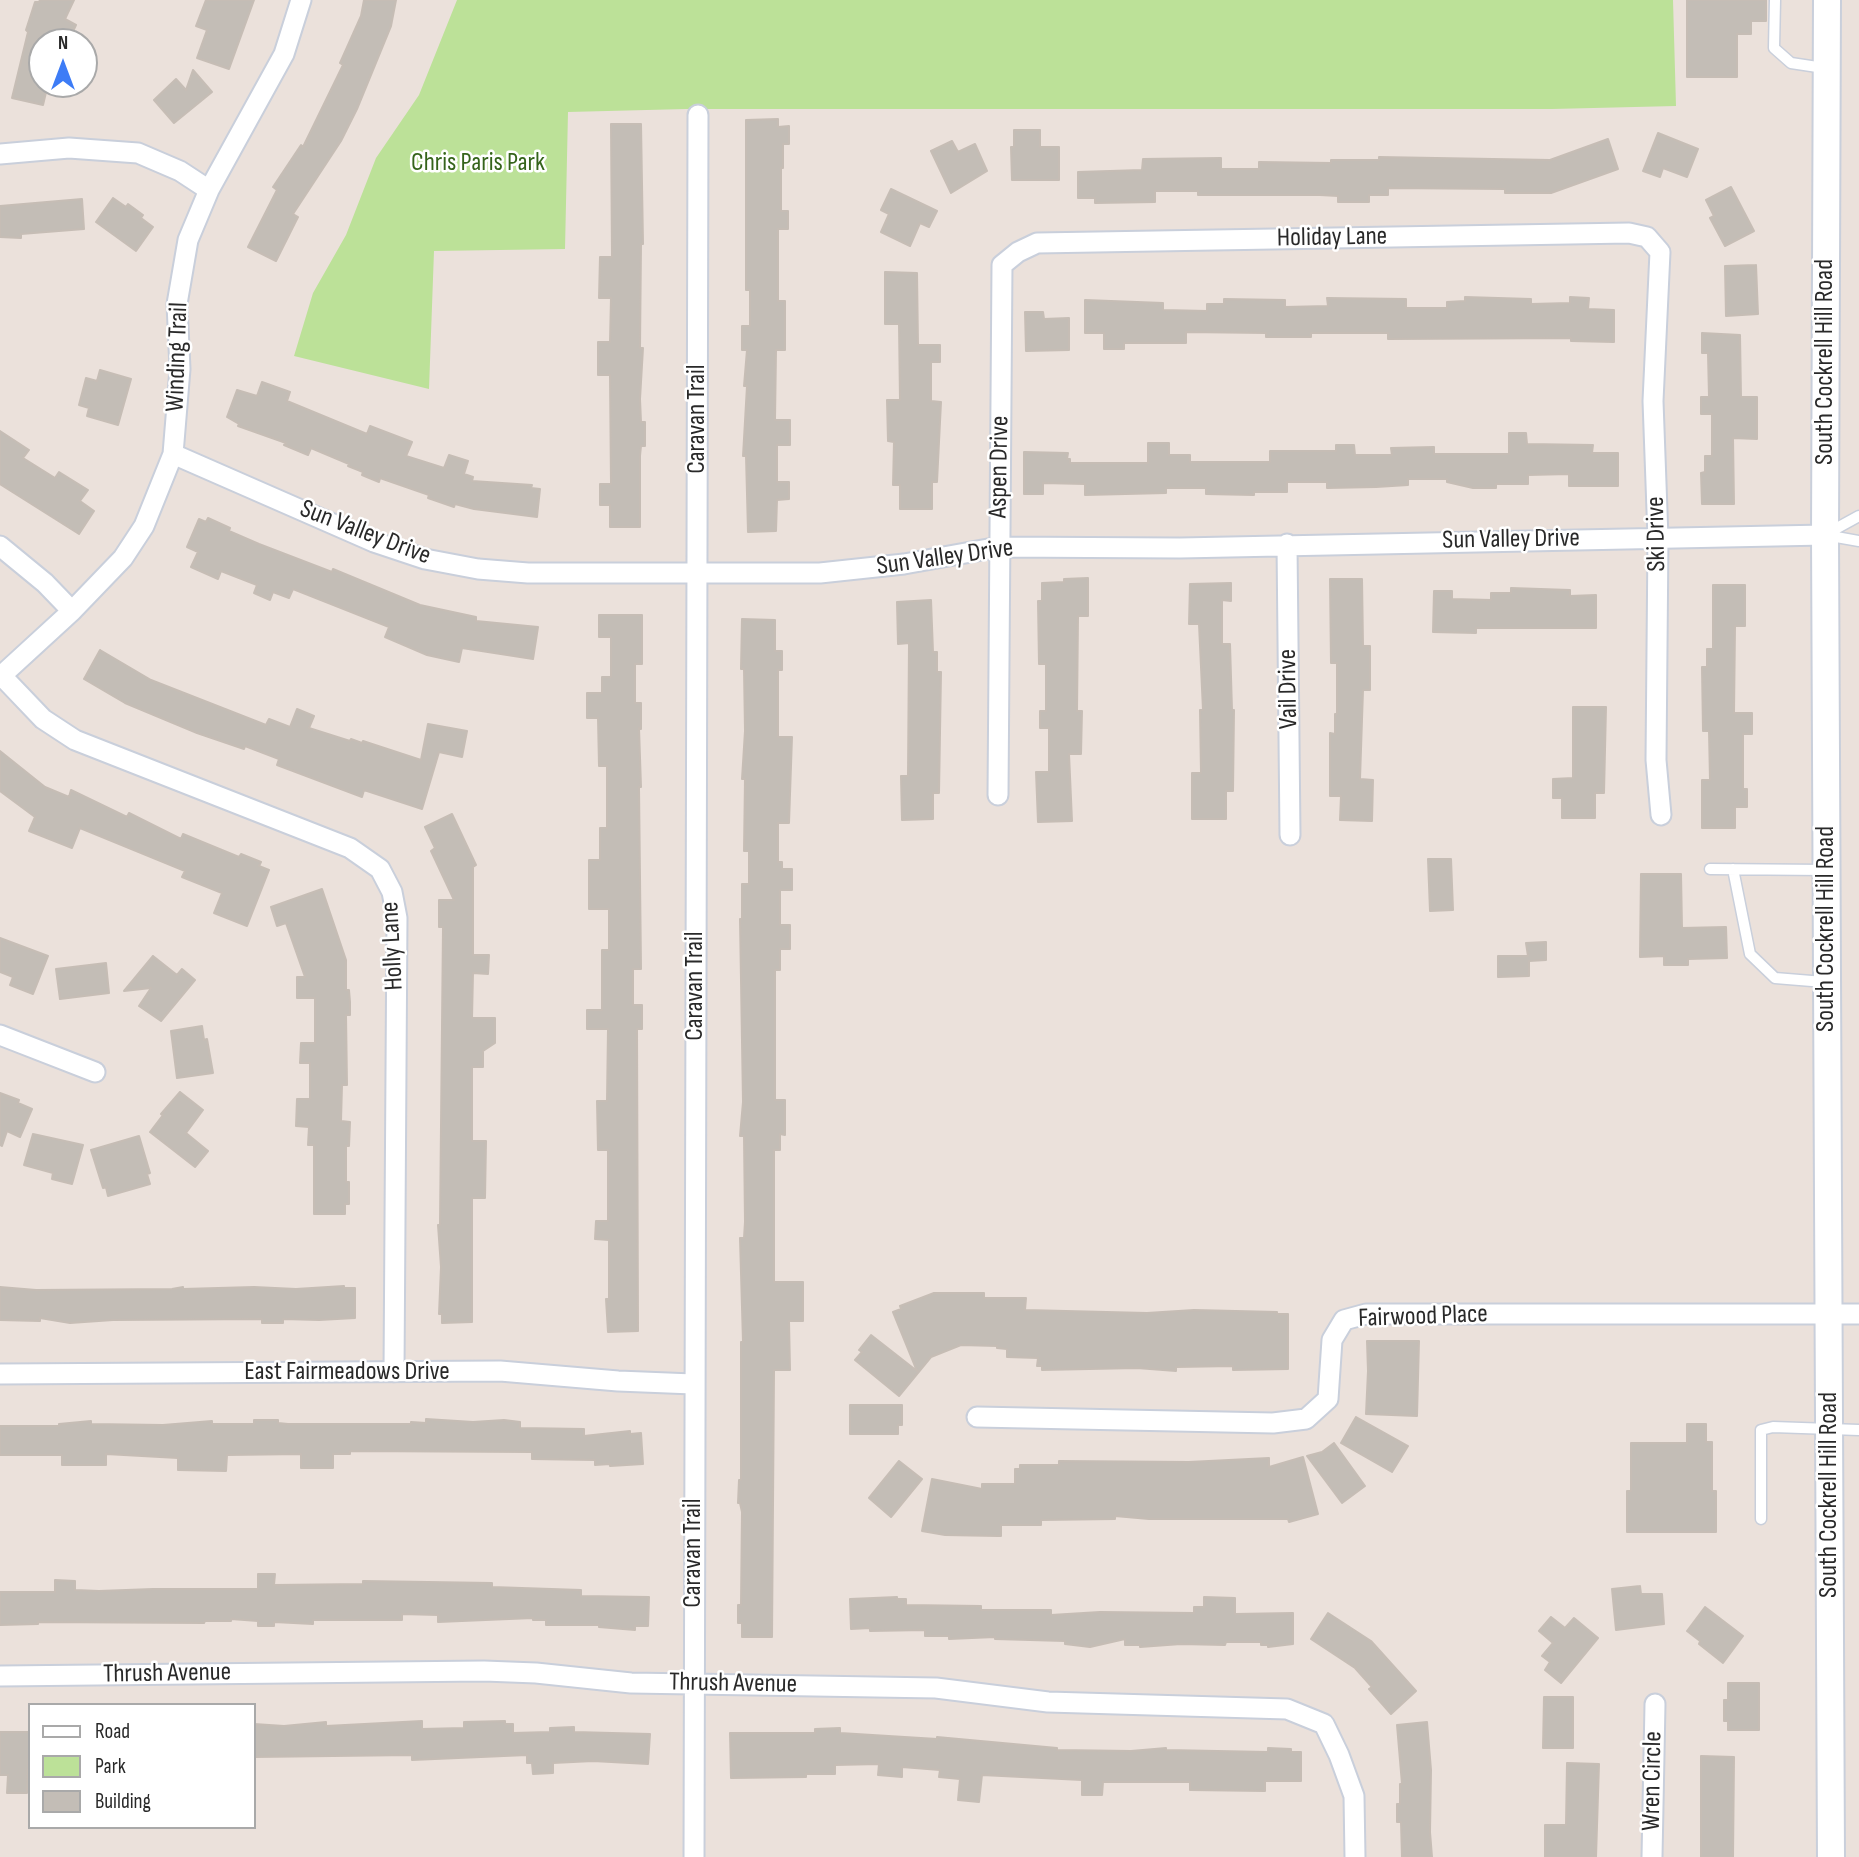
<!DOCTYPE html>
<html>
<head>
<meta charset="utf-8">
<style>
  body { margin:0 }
  #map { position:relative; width:1859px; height:1857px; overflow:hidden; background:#ebe1db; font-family:"Sofia Sans Condensed",sans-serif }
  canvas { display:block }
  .legend { position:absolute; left:28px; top:1703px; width:228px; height:126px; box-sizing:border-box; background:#fff; border:2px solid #a9a9a9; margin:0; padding:9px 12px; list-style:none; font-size:21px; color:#292929 }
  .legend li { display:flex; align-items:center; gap:14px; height:35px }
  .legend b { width:35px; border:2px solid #a9a9a9 }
  .north { position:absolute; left:28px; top:28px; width:70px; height:70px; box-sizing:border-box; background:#fff; border:2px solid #a9a9a9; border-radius:50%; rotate:0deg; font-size:19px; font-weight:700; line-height:28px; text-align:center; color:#292929 }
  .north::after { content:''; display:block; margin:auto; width:24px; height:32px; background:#3d7cf6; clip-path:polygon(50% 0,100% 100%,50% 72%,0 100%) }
</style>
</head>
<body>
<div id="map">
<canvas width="1859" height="1857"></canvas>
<ul class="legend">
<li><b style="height:9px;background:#fff"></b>Road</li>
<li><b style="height:19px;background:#bce198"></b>Park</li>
<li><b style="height:19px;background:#c3bdb6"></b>Building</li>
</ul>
<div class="north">N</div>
</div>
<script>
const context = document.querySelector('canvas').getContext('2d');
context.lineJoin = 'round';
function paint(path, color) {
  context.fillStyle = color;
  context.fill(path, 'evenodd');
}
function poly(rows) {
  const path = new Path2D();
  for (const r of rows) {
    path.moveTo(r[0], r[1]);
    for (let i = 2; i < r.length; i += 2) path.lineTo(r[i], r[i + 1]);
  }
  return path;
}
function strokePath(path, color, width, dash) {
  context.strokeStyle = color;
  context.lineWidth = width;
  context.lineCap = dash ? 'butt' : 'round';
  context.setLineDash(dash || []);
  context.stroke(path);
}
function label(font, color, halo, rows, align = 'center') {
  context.font = font + ' "Sofia Sans Condensed",sans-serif';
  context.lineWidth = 5;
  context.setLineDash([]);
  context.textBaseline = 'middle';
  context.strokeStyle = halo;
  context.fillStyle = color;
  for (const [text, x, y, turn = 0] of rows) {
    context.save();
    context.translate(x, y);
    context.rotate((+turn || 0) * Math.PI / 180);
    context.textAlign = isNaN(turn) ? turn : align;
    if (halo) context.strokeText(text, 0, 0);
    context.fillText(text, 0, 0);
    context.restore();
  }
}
const green = poly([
  [457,0,1673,0,1676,106,1552,109,686,109,568,112,565,249,434,251,429,389,294,356,313,293,346,235,376,158,419,95]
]);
const building = poly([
  [40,0,74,0,65,19,76,25,68,42,42,42,42,84,48,84,43,105,12,98,28,32,26,30,35,2,39,2,40,0],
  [206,0,254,0,229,69,197,58,207,30,196,26,206,0],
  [364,0,396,0,391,26,357,109,341,141,293,214,298,217,276,261,248,247,277,190,273,187,301,145,303,147,343,65,340,63,361,16,364,0],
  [1687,0,1766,0,1766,21,1751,21,1751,34,1737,34,1737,77,1687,77,1687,0],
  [193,70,212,92,174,123,154,100,176,79,186,90,193,70],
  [778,119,778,127,789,126,789,144,783,144,783,168,781,168,781,211,788,211,788,229,778,229,778,301,785,301,785,350,776,350,775,420,790,420,790,445,777,445,777,482,789,482,789,499,777,500,776,531,748,532,746,456,743,456,747,386,744,386,747,350,742,350,742,326,750,326,750,290,746,290,746,120,778,119],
  [611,124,641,124,643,244,641,244,640,348,643,348,640,399,641,422,645,422,645,446,641,446,640,456,640,527,610,527,610,505,600,505,600,484,611,484,610,375,598,375,598,342,610,342,611,298,599,298,600,257,612,257,611,124],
  [1014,130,1040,130,1040,147,1059,147,1059,180,1012,180,1011,147,1014,147,1014,130],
  [1658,133,1698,149,1687,177,1663,168,1660,177,1643,171,1658,133],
  [1608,139,1618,169,1551,193,1505,193,1505,189,1388,188,1388,195,1369,195,1369,202,1338,202,1338,196,1320,195,1198,195,1198,191,1155,191,1155,202,1095,203,1095,198,1078,198,1078,172,1142,170,1143,159,1221,158,1221,169,1259,169,1259,162,1331,163,1331,160,1379,160,1379,157,1550,160,1608,139],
  [952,141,958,152,975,144,987,171,951,193,931,151,952,141],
  [1731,187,1754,231,1725,246,1710,218,1714,216,1706,200,1731,187],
  [891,189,937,211,929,227,920,223,910,246,881,232,889,214,881,210,891,189],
  [113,198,126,207,128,204,143,215,141,218,153,227,136,251,96,222,113,198],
  [82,199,84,229,21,234,21,238,0,237,0,206,82,199],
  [1756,265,1758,314,1726,316,1725,266,1756,265],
  [885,272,917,273,918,345,940,345,940,362,931,362,931,401,941,402,937,482,932,482,932,509,900,509,900,485,893,485,894,442,888,441,887,400,900,400,899,324,885,324,885,272],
  [1465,297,1531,299,1531,304,1570,303,1570,297,1589,298,1588,309,1614,310,1614,342,1571,341,1571,338,1388,339,1388,333,1311,333,1311,337,1266,337,1266,333,1186,332,1186,343,1124,343,1124,349,1104,349,1104,333,1085,333,1085,300,1163,303,1163,310,1207,311,1207,304,1224,304,1224,299,1285,300,1285,307,1328,306,1327,298,1406,299,1406,308,1447,308,1447,302,1465,301,1465,297],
  [1025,312,1043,312,1044,319,1069,318,1069,350,1026,351,1025,312],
  [1702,333,1740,335,1741,397,1757,397,1757,439,1733,438,1734,504,1702,504,1701,473,1705,472,1705,456,1712,456,1712,414,1701,414,1701,397,1709,397,1708,353,1702,353,1702,333],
  [100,370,131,379,118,425,87,416,89,408,79,405,86,378,97,381,100,370],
  [262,382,290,392,287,401,367,434,370,426,412,442,406,456,444,468,449,455,468,461,464,474,473,477,472,481,532,485,531,488,540,489,537,517,474,509,455,504,454,507,428,498,429,495,380,478,379,482,362,475,363,472,348,466,349,464,311,448,308,455,284,445,286,443,238,426,239,424,227,417,237,390,257,396,262,382],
  [0,431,29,450,23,458,55,478,59,472,88,490,80,501,94,511,79,534,0,484,0,431],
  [1509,433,1526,433,1527,444,1593,445,1592,453,1618,453,1618,486,1569,486,1569,474,1528,475,1528,484,1496,484,1496,488,1473,488,1447,482,1447,479,1408,479,1408,485,1376,487,1327,488,1327,482,1287,482,1287,492,1254,492,1254,495,1206,494,1206,488,1166,488,1166,493,1085,495,1085,484,1043,483,1043,494,1024,494,1024,452,1068,453,1067,459,1070,459,1070,463,1148,463,1148,443,1169,443,1169,455,1190,455,1190,462,1270,462,1270,451,1336,451,1336,445,1354,445,1355,455,1392,455,1391,448,1434,447,1434,454,1509,454,1509,433],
  [208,518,230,528,229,531,259,544,332,572,333,569,420,605,476,617,476,621,538,627,533,659,462,648,459,662,427,655,385,637,389,627,293,589,289,598,273,592,270,600,254,593,257,585,221,571,218,579,191,567,198,552,187,547,199,519,206,522,208,518],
  [1088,578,1088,616,1078,616,1077,711,1082,711,1081,754,1069,754,1072,821,1038,822,1036,772,1049,772,1049,728,1040,728,1040,711,1046,711,1046,664,1039,664,1038,601,1042,601,1042,583,1064,582,1064,579,1088,578],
  [1330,579,1362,579,1363,646,1370,646,1370,690,1363,690,1360,779,1373,780,1372,821,1340,820,1341,796,1330,796,1330,733,1335,734,1335,714,1337,714,1337,663,1331,663,1330,579],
  [1231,583,1231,601,1222,600,1222,644,1230,644,1232,710,1234,710,1233,791,1226,791,1226,819,1192,819,1192,773,1201,773,1200,710,1203,710,1199,624,1189,624,1190,584,1231,583],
  [1713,585,1745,585,1745,626,1735,626,1734,713,1752,713,1752,734,1743,734,1743,789,1747,789,1747,807,1735,807,1735,828,1702,828,1702,780,1710,780,1709,731,1703,731,1702,667,1707,667,1707,649,1713,649,1713,585],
  [1511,588,1570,590,1570,596,1596,595,1596,628,1476,628,1476,633,1433,632,1434,591,1452,591,1452,599,1491,600,1491,593,1511,593,1511,588],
  [931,600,933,652,937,652,937,672,941,672,939,793,933,793,933,819,902,820,901,776,908,776,909,643,898,644,897,602,931,600],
  [599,615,642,615,642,664,635,664,635,703,641,703,641,729,639,728,641,787,639,787,641,969,633,969,633,1005,642,1005,642,1029,637,1029,638,1331,608,1332,606,1299,609,1299,609,1240,595,1239,596,1221,608,1221,608,1150,598,1150,597,1101,607,1101,608,1029,587,1029,587,1010,602,1010,602,950,609,950,609,909,589,909,589,860,600,860,600,828,607,828,607,766,599,766,598,718,587,718,587,693,602,693,602,677,611,677,611,637,599,637,599,615],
  [742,619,775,620,775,651,782,651,782,670,778,670,778,737,792,737,789,823,778,823,778,862,782,862,782,869,792,869,792,890,780,890,780,925,790,925,790,949,780,949,780,970,775,970,775,1100,785,1100,785,1135,780,1134,780,1150,774,1150,774,1282,803,1282,803,1321,789,1321,790,1370,774,1370,772,1637,742,1637,742,1623,738,1623,738,1605,741,1605,742,1512,740,1503,738,1503,739,1480,741,1480,741,1342,743,1342,740,1238,744,1238,745,1222,744,1136,740,1136,743,1102,740,919,742,919,742,884,749,884,749,851,744,851,745,779,742,779,745,731,744,669,741,669,742,619],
  [100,650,151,680,266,725,269,719,290,727,297,709,314,716,309,728,350,741,351,739,362,743,363,741,421,760,428,724,467,731,462,757,439,752,422,809,364,790,362,797,277,765,279,759,245,746,244,749,197,733,125,703,84,679,100,650],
  [1573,707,1606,707,1604,793,1595,793,1595,818,1562,818,1562,798,1553,798,1553,779,1573,778,1573,707],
  [0,751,45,787,69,797,71,790,127,817,129,813,181,839,183,834,239,857,241,854,261,862,259,866,269,870,247,926,214,913,222,893,182,877,185,871,80,828,72,848,29,831,35,817,0,791,0,751],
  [452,814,476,865,473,867,473,955,489,955,488,974,473,973,472,1018,495,1018,495,1043,483,1051,483,1067,472,1067,472,1141,486,1141,485,1198,472,1198,472,1322,442,1323,442,1314,439,1314,441,1267,438,1225,440,1225,443,927,439,927,439,900,454,900,431,851,435,848,425,827,452,814],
  [1428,859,1451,859,1453,910,1430,911,1428,859],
  [1641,874,1681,874,1682,928,1726,927,1727,958,1688,959,1688,965,1664,965,1664,956,1640,957,1641,874],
  [322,889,346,960,346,990,349,990,350,1002,350,1015,346,1015,347,1085,342,1085,341,1121,350,1122,349,1146,346,1146,346,1182,349,1182,349,1204,345,1204,345,1214,314,1214,314,1145,308,1145,309,1127,296,1126,297,1099,310,1099,310,1063,300,1063,301,1043,315,1043,315,998,297,998,297,977,305,977,286,923,277,926,271,907,322,889],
  [0,938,48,956,33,994,10,985,13,977,0,972,0,938],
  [1546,942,1546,960,1529,961,1529,976,1498,977,1498,956,1528,956,1526,943,1546,942],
  [153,956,177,975,182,969,195,980,161,1021,139,1006,151,988,124,991,153,956],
  [106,963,109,993,60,999,56,969,106,963],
  [202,1026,204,1040,207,1039,213,1073,177,1078,171,1031,202,1026],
  [180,1092,203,1110,186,1133,208,1151,195,1167,150,1132,163,1115,161,1114,180,1092],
  [0,1093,19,1100,18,1103,32,1109,20,1137,7,1131,2,1146,0,1145,0,1093],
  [33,1134,83,1145,72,1184,52,1179,53,1173,24,1165,33,1134],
  [139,1136,150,1173,147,1174,150,1184,108,1196,106,1187,103,1188,91,1150,139,1136],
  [344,1286,344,1288,355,1288,355,1318,319,1320,283,1319,283,1323,262,1323,262,1319,113,1320,70,1323,40,1318,40,1321,0,1320,0,1287,36,1290,172,1289,183,1287,183,1289,254,1287,296,1289,344,1286],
  [934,1293,984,1293,984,1298,1026,1298,1025,1310,1147,1313,1194,1310,1277,1312,1277,1314,1288,1314,1288,1369,1233,1370,1233,1366,1176,1367,1176,1371,1137,1368,1042,1370,1042,1366,1037,1366,1038,1358,1007,1357,1007,1349,997,1348,997,1346,961,1345,931,1357,899,1396,855,1360,862,1352,859,1350,871,1335,917,1371,893,1312,901,1309,900,1306,934,1293],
  [1367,1341,1419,1341,1417,1416,1366,1414,1368,1371,1367,1341],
  [850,1405,902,1405,902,1425,898,1425,898,1434,850,1434,850,1405],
  [1356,1417,1408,1446,1392,1472,1341,1443,1356,1417],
  [426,1419,473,1422,504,1420,520,1422,520,1428,584,1429,584,1436,630,1431,630,1434,641,1433,643,1464,610,1466,610,1464,595,1465,595,1460,532,1459,532,1452,350,1451,350,1454,333,1454,333,1468,301,1468,301,1454,227,1455,226,1471,178,1470,178,1458,106,1454,106,1465,62,1465,62,1455,0,1455,0,1426,59,1426,59,1424,91,1421,91,1424,163,1425,212,1421,212,1424,254,1424,254,1420,278,1420,278,1423,288,1424,411,1424,411,1422,426,1423,426,1419],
  [1687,1424,1706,1424,1706,1442,1712,1442,1712,1491,1716,1491,1716,1532,1627,1532,1627,1491,1631,1491,1631,1443,1687,1443,1687,1424],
  [1334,1443,1365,1486,1342,1503,1307,1456,1322,1452,1334,1443],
  [1303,1457,1318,1514,1289,1522,1288,1519,1149,1519,1115,1516,1115,1519,1041,1520,1041,1525,1001,1525,1001,1536,998,1536,945,1535,922,1531,932,1479,982,1489,982,1484,1015,1484,1015,1469,1020,1469,1020,1465,1059,1465,1059,1461,1189,1462,1269,1458,1269,1467,1303,1457],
  [899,1461,922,1479,891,1517,869,1498,899,1461],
  [258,1574,275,1574,274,1585,363,1584,363,1581,492,1583,492,1587,581,1590,581,1596,649,1597,648,1626,635,1626,635,1630,599,1627,599,1625,546,1625,546,1620,533,1620,533,1618,438,1622,438,1615,402,1614,402,1620,313,1620,313,1624,274,1622,274,1626,258,1626,258,1621,231,1619,231,1621,205,1621,204,1623,38,1622,38,1624,0,1625,0,1592,55,1592,55,1580,75,1581,75,1590,99,1591,153,1589,258,1589,258,1574],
  [1640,1586,1641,1594,1662,1594,1664,1624,1616,1630,1612,1589,1640,1586],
  [897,1597,897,1599,906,1599,906,1605,981,1606,981,1610,1051,1610,1051,1615,1100,1612,1194,1613,1194,1607,1204,1607,1204,1597,1235,1598,1235,1614,1293,1613,1293,1644,1268,1647,1268,1645,1261,1645,1261,1642,1226,1642,1225,1645,1181,1644,1140,1647,1140,1645,1125,1645,1125,1639,1090,1647,1065,1644,1065,1641,995,1639,995,1637,949,1639,949,1636,925,1636,925,1630,870,1631,870,1628,851,1629,850,1599,897,1597],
  [1705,1607,1743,1636,1723,1663,1699,1644,1700,1641,1687,1631,1705,1607],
  [1328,1613,1371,1641,1416,1691,1391,1714,1369,1689,1372,1687,1355,1668,1311,1639,1328,1613],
  [1551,1617,1565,1628,1574,1618,1598,1638,1561,1683,1545,1670,1550,1662,1542,1656,1553,1643,1539,1631,1551,1617],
  [1728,1683,1759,1683,1759,1730,1728,1730,1728,1721,1724,1721,1724,1700,1728,1700,1728,1683],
  [1544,1697,1573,1697,1573,1748,1543,1748,1544,1697],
  [422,1721,422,1729,464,1728,464,1722,505,1721,505,1724,513,1724,513,1733,550,1732,550,1728,574,1727,574,1732,650,1734,648,1764,593,1761,553,1763,553,1773,533,1774,532,1763,527,1763,527,1755,412,1760,412,1755,254,1757,254,1724,284,1726,326,1722,326,1726,422,1721],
  [1427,1722,1431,1770,1430,1832,1432,1857,1402,1857,1401,1822,1397,1822,1397,1804,1400,1804,1400,1784,1402,1784,1397,1725,1427,1722],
  [840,1728,840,1733,937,1739,937,1737,1057,1748,1057,1750,1131,1751,1166,1748,1166,1750,1268,1752,1268,1748,1291,1749,1291,1752,1301,1752,1301,1781,1265,1781,1265,1791,1190,1790,1190,1782,1103,1782,1102,1795,1082,1795,1082,1780,982,1775,979,1802,958,1800,960,1779,939,1777,940,1770,902,1767,902,1777,878,1775,879,1764,835,1765,835,1774,806,1774,806,1777,731,1778,730,1733,815,1733,815,1729,840,1728],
  [0,1732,30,1732,27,1793,7,1793,8,1775,0,1775,0,1732],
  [1701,1756,1734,1757,1733,1857,1701,1857,1701,1756],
  [1567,1763,1599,1764,1596,1857,1545,1857,1545,1825,1566,1825,1567,1763]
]);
const lane = poly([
  [1775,0,1774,48,1791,63,1824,68],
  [1828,533,1859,516],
  [1825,535,1859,541],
  [1710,869,1825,870],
  [1733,869,1750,954,1775,978,1824,982],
  [1761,1519,1761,1430,1773,1427,1859,1430]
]);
const street = poly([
  [0,154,69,148,138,153,180,171,209,190],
  [173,454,374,542,425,559,478,569,528,573,820,573,904,564,999,547,1180,548,1825,535],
  [1287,544,1290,835],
  [0,546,45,583,72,611],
  [1,675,43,719,75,740,350,848,380,869,392,892,397,918,394,1372],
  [0,677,72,611,123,558,144,526,173,454,180,369,177,304,188,240,209,190,284,54,301,0],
  [998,795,1002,265,1018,252,1037,243,1629,233,1647,237,1660,252,1653,401,1658,538,1656,760,1661,815],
  [0,1035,95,1072],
  [0,1374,500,1371,618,1381,693,1384],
  [977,1417,1273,1423,1306,1419,1328,1399,1332,1340,1344,1320,1366,1314,1859,1314],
  [0,1676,484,1671,536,1673,631,1683,936,1688,1048,1702,1287,1709,1324,1724,1339,1755,1354,1796,1355,1857],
  [694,1857,698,115],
  [1652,1857,1655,1704]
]);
const secondary = poly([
  [1827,0,1825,535,1831,1857]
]);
const parkNames = [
  ["Chris Paris Park",478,163]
];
const streetNames = [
  ["Holiday Lane",1332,238,-1],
  ["Winding Trail",178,357,-88],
  ["South Cockrell Hill Road",1825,362,-90],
  ["Caravan Trail",697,419,-90],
  ["Aspen Drive",1000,467,-89],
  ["Sun Valley Drive",365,533,21],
  ["Ski Drive",1657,534,-91],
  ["Sun Valley Drive",1511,540,-1],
  ["Sun Valley Drive",945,558,-8],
  ["Vail Drive",1289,689,-91],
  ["South Cockrell Hill Road",1826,929,-90],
  ["Holly Lane",393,946,-93],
  ["Caravan Trail",695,986,-90],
  ["Fairwood Place",1423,1317,-2],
  ["East Fairmeadows Drive",347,1372],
  ["South Cockrell Hill Road",1829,1495,-90],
  ["Caravan Trail",693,1553,-90],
  ["Thrush Avenue",167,1674,-1],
  ["Thrush Avenue",733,1684,1],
  ["Wren Circle",1653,1781,-89]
];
paint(green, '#bce198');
paint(building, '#c3bdb6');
strokePath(building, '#c6bdb5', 2);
strokePath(lane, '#c9cfdb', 13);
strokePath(street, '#c9cfdb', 23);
strokePath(secondary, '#c9cfdb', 30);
strokePath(lane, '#fff', 10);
strokePath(street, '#fff', 19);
strokePath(secondary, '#fff', 26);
label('26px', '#35641b', '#fff', parkNames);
label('26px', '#292929', '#fff', streetNames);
</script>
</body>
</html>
